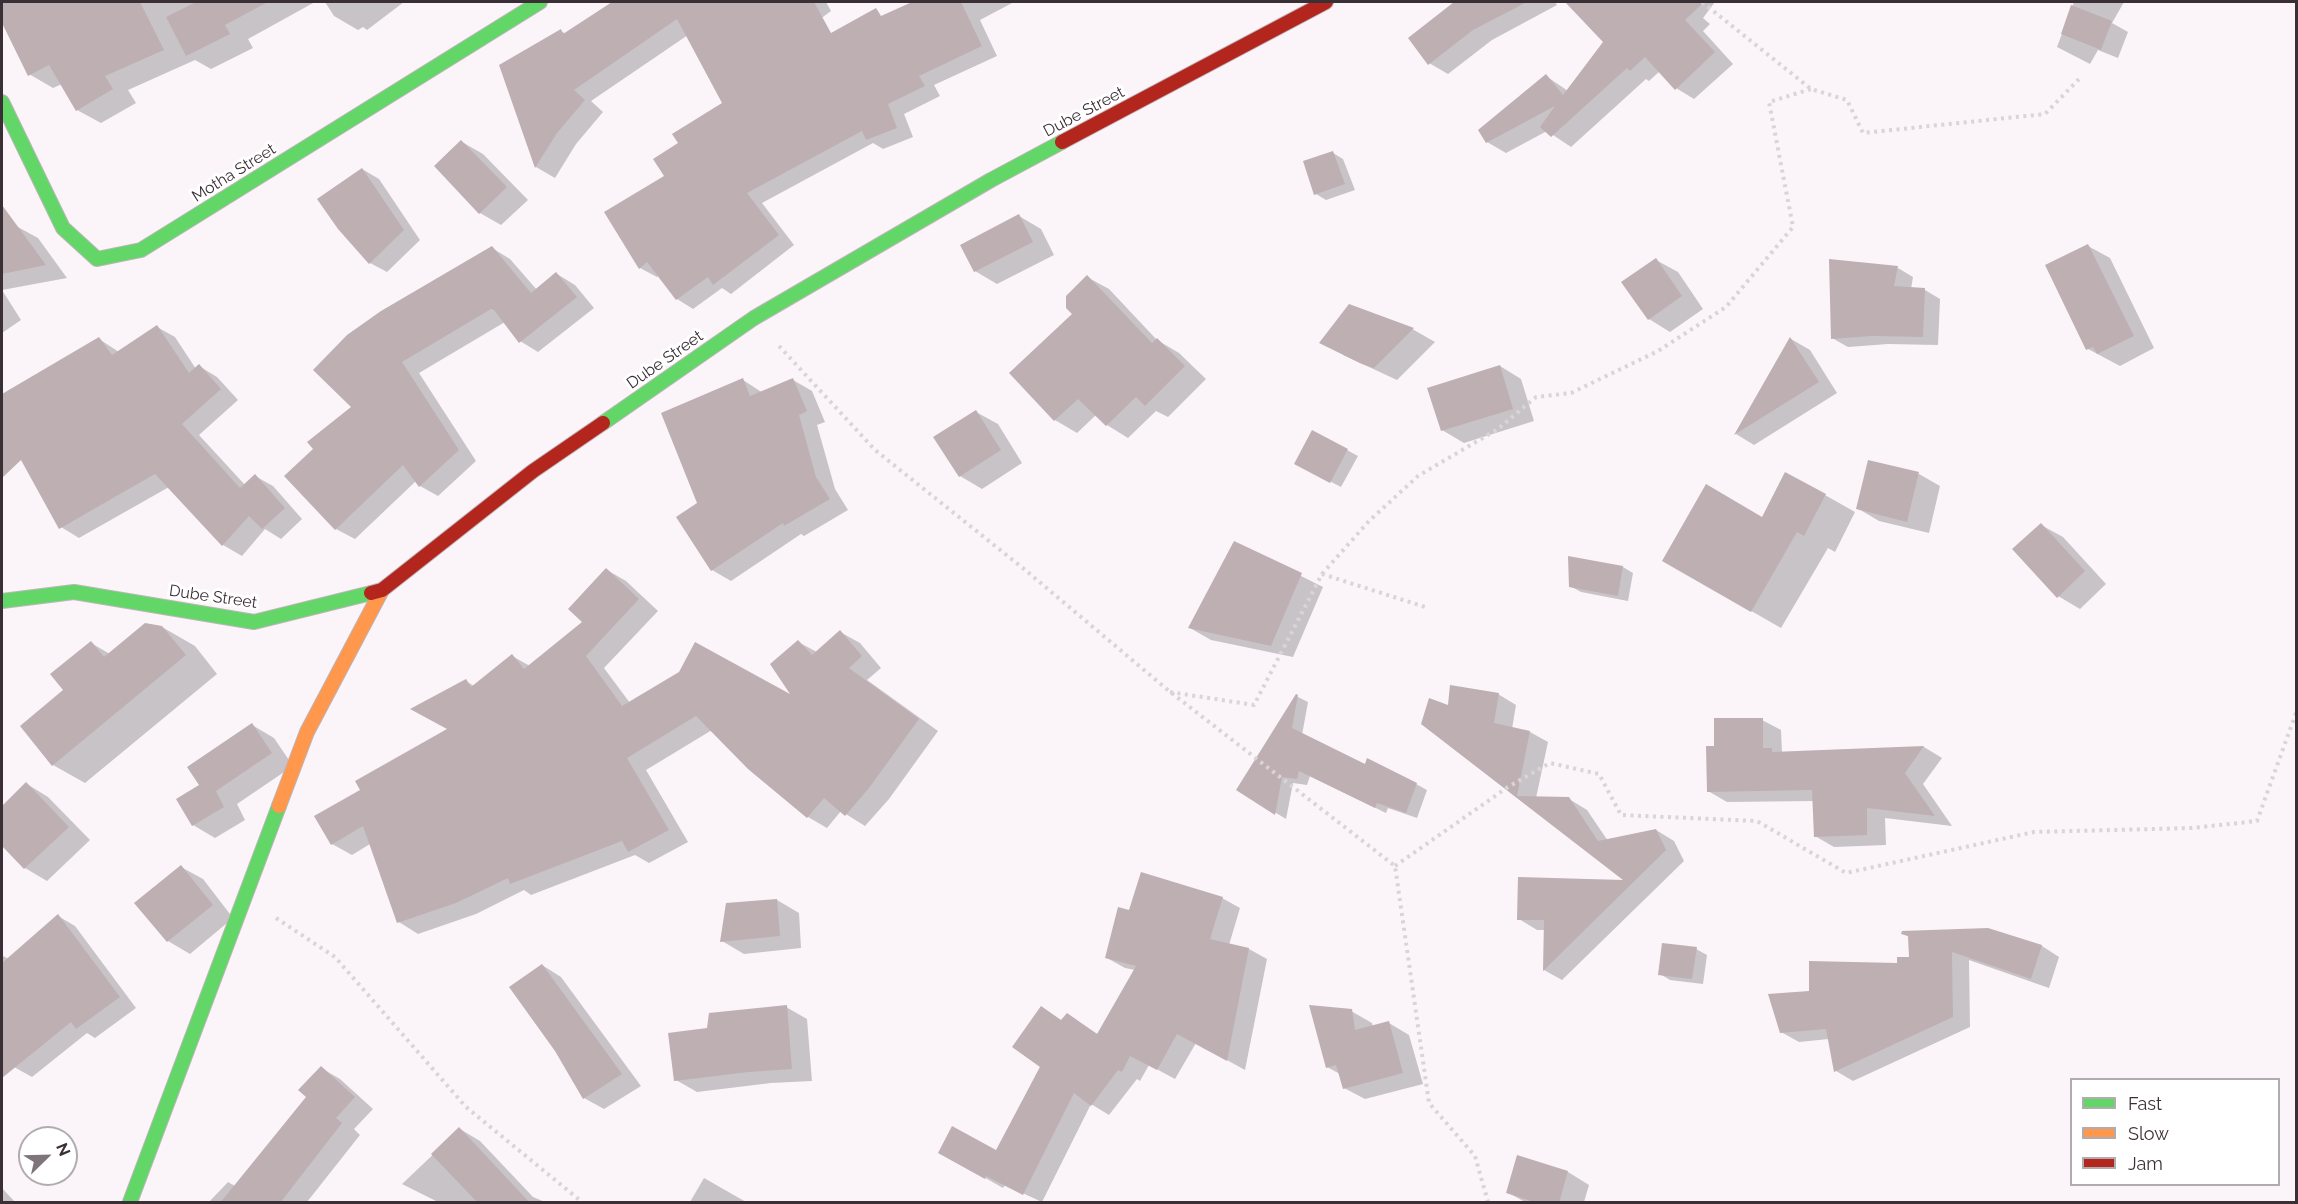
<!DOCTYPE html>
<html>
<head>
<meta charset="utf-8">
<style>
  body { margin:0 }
  #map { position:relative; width:2298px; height:1204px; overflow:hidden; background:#fbf4f8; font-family:Raleway,sans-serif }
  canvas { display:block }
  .frame { position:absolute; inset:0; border:3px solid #3b2f36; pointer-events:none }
  .legend { position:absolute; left:2070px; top:1078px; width:210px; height:108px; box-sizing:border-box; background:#fff; border:2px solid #b1acaf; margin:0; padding:8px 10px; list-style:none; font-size:18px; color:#3b2f36 }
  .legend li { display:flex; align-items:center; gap:12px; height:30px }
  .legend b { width:30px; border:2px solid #b1acaf }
  .north { position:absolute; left:18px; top:1126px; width:60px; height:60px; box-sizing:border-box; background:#fff; border:2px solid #b1acaf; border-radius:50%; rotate:67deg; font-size:16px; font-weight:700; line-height:24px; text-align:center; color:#3b2f36 }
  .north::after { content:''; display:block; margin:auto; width:21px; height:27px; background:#7e747a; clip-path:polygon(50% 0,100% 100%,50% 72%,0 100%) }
</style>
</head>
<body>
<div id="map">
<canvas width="2298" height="1204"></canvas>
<div class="frame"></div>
<ul class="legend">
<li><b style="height:8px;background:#63d668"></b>Fast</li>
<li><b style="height:8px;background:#ff974d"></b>Slow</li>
<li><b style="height:8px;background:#b3261e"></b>Jam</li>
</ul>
<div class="north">N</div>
</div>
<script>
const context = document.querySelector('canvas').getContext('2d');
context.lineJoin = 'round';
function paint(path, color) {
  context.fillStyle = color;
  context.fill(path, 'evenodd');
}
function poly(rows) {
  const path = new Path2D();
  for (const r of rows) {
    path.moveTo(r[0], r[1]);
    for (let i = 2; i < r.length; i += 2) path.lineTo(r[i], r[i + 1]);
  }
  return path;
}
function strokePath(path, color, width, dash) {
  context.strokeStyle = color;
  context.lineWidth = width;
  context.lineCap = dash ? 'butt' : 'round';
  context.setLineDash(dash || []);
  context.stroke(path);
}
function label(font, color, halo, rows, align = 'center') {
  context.font = font + ' Raleway,sans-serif';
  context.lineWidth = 6;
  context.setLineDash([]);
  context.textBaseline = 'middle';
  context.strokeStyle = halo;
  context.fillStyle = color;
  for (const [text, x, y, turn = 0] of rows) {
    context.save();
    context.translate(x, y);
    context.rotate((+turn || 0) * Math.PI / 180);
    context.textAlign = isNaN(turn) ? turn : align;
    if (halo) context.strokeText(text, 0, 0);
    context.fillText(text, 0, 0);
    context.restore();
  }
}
const shadow = poly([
  [2,2,315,2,248,39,253,48,211,69,195,60,128,90,136,103,101,123,77,110,62,84,53,88,29,74,2,20],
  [325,2,404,2,367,30,363,27,358,30,334,16],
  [614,2,826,2,831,11,728,87,688,35,591,101,603,112,576,144,555,178,536,167,501,65,561,31,566,34],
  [916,2,1014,2,980,20,997,56,934,85,940,96,904,114,913,137,883,149,873,143,762,203,794,245,731,294,722,288,693,309,677,299,659,275,657,277,640,268,666,176,680,143,724,103,720,95],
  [1456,2,1555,2,1557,5,1492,40,1448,74,1429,63,1410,39],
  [1608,2,1715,2,1703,18,1710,24,1703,31,1733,64,1694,99,1676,88,1660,71,1649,81,1646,79,1571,147,1547,131,1506,153,1487,142,1546,76,1568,91,1605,42,1586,22],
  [2074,2,2124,2,2112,23,2128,32,2118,58,2098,50,2090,64,2057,47],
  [462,142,483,154,528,200,501,225,480,213],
  [1333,153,1343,159,1355,190,1326,200,1316,194],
  [362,169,379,179,420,240,387,272,370,263],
  [1019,216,1041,229,1054,255,997,284,975,271],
  [16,226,38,238,67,278,2,290,21,320,2,333,2,233],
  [2088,246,2110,258,2154,348,2120,366,2088,349],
  [492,248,510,259,537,290,557,274,575,285,594,308,538,352,520,341,505,322,419,373,476,461,438,496,420,486,416,481,355,539,336,529,315,449],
  [1656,260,1678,272,1703,309,1670,332,1649,319],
  [1898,268,1913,277,1911,289,1925,290,1940,299,1938,345,1888,344,1848,347,1832,338],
  [1087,277,1109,289,1157,340,1179,353,1206,379,1168,417,1156,411,1128,438,1107,425,1096,415,1077,433,1055,420,1074,314],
  [1350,305,1414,330,1435,342,1397,380,1343,355],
  [157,327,175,337,196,369,199,366,217,377,238,400,199,435,245,485,255,476,273,486,302,519,281,539,265,529,242,556,223,545,169,487,79,538,61,527,42,489,2,426,2,395,99,339,119,352],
  [1791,339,1810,350,1837,393,1754,445,1736,434],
  [1500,366,1521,379,1534,421,1464,443,1442,430],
  [743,380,763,393,793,380,812,391,825,422,817,425,835,489,848,510,804,536,801,534,731,581,712,570,699,504],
  [976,412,998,424,1022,463,982,489,960,476],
  [1347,450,1358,456,1341,487,1306,469],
  [1919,474,1940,486,1929,533,1879,521,1857,508],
  [1825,495,1855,512,1835,552,1828,548,1781,628,1664,561],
  [2041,525,2063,537,2106,584,2080,609,2058,596],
  [1235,543,1323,587,1293,657,1211,640,1190,628],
  [1623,567,1633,573,1628,601,1581,592,1570,586],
  [607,570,626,581,658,611,604,668,630,703,794,699,798,642,817,652,840,632,860,643,881,668,867,680,938,731,889,799,865,826,841,811,827,828,808,817,712,730,646,770,688,842,649,863,635,855,531,895,524,890,476,914,418,934,399,922,370,844,352,855,332,844,362,790,450,730,466,681,474,686,512,656,530,666,584,622],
  [162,627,195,646,217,674,85,783,53,765,66,690,91,643,110,654],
  [1498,694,1516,705,1512,729,1530,732,1548,742,1536,798,1569,799,1587,810,1608,841,1656,830,1674,841,1684,861,1562,980,1544,970,1545,930,1537,930,1519,919,1627,881,1422,723,1449,707],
  [1296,696,1308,702,1302,735,1365,766,1416,784,1427,790,1417,818,1388,808,1386,813,1310,776,1307,785,1293,783,1286,819,1238,790],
  [1762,720,1781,730,1782,753,1924,747,1942,758,1923,784,1952,826,1885,818,1886,845,1834,847,1815,836,1814,801,1727,802,1708,791,1716,748],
  [252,725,274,738,293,766,237,804,245,820,215,838,193,825,201,786],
  [27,784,48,797,90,840,47,881,25,868,2,844,2,808],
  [181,867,203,879,233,918,190,954,168,941],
  [1222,898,1240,908,1229,945,1249,949,1267,959,1245,1070,1196,1043,1175,1079,1149,1065,1140,1081,1137,1079,1109,1115,1091,1104,1042,1202,1005,1185,1003,1188,940,1152,996,1152,1067,1015,1099,1035,1135,970,1125,968,1107,958,1130,911],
  [777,900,799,913,801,948,744,954,722,941],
  [58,916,75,926,136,1008,95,1038,87,1033,32,1077,14,1067,2,1051,2,957,3,956,9,959],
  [1988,930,2042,946,2059,957,2049,988,1969,960,1970,1027,1853,1081,1836,1071,1829,1039,1799,1042,1781,1032,1810,993,1899,964,1910,959,1909,937,1903,933],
  [1696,949,1707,955,1703,984,1670,980,1660,974],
  [542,965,561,977,641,1086,604,1109,584,1098],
  [786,1007,807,1019,812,1081,771,1083,697,1092,676,1080,708,1029],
  [1351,1011,1372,1023,1373,1027,1389,1023,1409,1035,1423,1084,1365,1099,1344,1088,1340,1074,1327,1067],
  [321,1068,340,1079,373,1109,354,1129,360,1135,307,1202,209,1202,228,1182,235,1186,308,1096],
  [460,1129,480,1141,533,1197,545,1202,438,1202,402,1184],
  [1568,1172,1589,1185,1584,1202,1525,1202,1507,1192],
  [704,1178,746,1202,690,1202],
  [2,1188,15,1202,2,1202]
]);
const building = poly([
  [2,2,140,2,164,50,105,76,113,89,76,111,49,65,28,76,2,23],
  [196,2,268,2,225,25,230,34,186,56,166,17],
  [612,2,814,2,831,33,876,8,881,16,912,2,961,2,982,46,919,76,925,86,888,104,897,128,866,140,862,131,747,193,779,235,713,285,708,277,676,300,647,262,639,269,604,212,664,176,653,159,678,143,672,134,722,103,677,19,574,90,585,100,557,133,535,168,499,65,561,29,563,34],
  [1454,2,1527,2,1473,30,1428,65,1408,38],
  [1565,2,1704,2,1685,20,1715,52,1675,90,1645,57,1630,71,1627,68,1551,137,1540,127,1555,106,1486,143,1478,130,1546,74,1563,95,1603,42],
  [2071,5,2112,21,2101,50,2061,34],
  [461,140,507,187,479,214,434,166],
  [1333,151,1345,184,1314,195,1303,161],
  [362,168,404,230,369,264,338,229,317,199],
  [2,205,46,265,2,274],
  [1019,214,1033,242,974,272,960,245],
  [2088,244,2134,336,2097,354,2093,347,2086,350,2045,265],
  [492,246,531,293,556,272,577,297,519,343,494,310,491,309,402,362,459,450,419,487,403,465,335,530,284,476,313,449,307,442,351,407,313,370,347,335,381,311],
  [1656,258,1682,296,1648,320,1621,282],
  [1829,259,1898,266,1894,286,1925,288,1923,337,1872,336,1831,339],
  [1087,275,1152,343,1157,338,1185,366,1145,406,1136,397,1106,426,1078,399,1054,421,1009,373,1072,314,1066,308,1066,296],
  [1349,304,1414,328,1374,368,1362,364,1319,343],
  [157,325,189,373,199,364,221,389,182,424,240,488,255,474,285,508,262,529,249,516,222,546,155,474,59,529,21,460,2,478,2,394,99,337,112,355],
  [1790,337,1819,382,1734,435],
  [1500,365,1513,409,1441,431,1427,388],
  [743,378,750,396,793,378,807,411,799,415,816,477,830,499,784,526,783,523,711,571,676,517,697,503,661,413],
  [976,410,1001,450,959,477,933,437],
  [1312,430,1348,449,1330,483,1294,464],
  [1868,460,1919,472,1907,522,1856,509],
  [1785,472,1826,494,1804,536,1797,532,1751,612,1662,561,1706,484,1762,517],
  [2041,523,2085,571,2057,598,2012,549],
  [1234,541,1302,573,1271,646,1188,628],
  [1568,556,1623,566,1618,596,1569,587],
  [606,568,639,599,586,656,622,706,679,672,695,642,790,694,770,664,798,640,812,655,840,630,862,656,849,668,919,719,869,788,845,816,824,798,807,818,748,769,696,716,627,758,669,830,628,852,622,841,510,884,508,878,456,903,397,923,363,826,331,845,314,816,360,790,355,781,447,729,410,709,466,679,471,687,512,654,524,669,582,622,568,609],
  [145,623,162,626,186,655,52,766,20,726,63,690,50,674,91,641,104,657],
  [1450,685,1499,693,1494,723,1530,731,1517,796,1569,797,1598,841,1656,829,1666,850,1543,971,1544,920,1517,920,1518,877,1623,880,1421,724,1429,698,1448,705],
  [1296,694,1298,695,1292,728,1365,764,1367,758,1417,783,1406,813,1377,803,1375,808,1299,771,1297,779,1282,777,1275,815,1236,790],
  [1714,718,1763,718,1763,748,1772,748,1772,752,1924,746,1905,773,1935,816,1867,808,1867,835,1814,837,1812,790,1707,792,1706,746,1714,746],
  [252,723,272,753,216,791,224,807,192,826,176,799,199,785,187,767],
  [26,782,69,827,24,869,2,846,2,806],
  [181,865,213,905,167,942,134,903],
  [1141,872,1223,897,1210,939,1249,948,1227,1061,1177,1034,1157,1070,1130,1056,1122,1072,1118,1070,1091,1106,1074,1093,1023,1195,986,1176,985,1179,938,1153,952,1126,996,1150,1040,1067,1012,1047,1041,1006,1061,1020,1067,1013,1097,1034,1136,966,1105,958,1118,907,1129,910],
  [777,899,780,936,720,942,726,903],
  [58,914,120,997,76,1029,71,1022,2,1078,2,963],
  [1988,928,2042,945,2031,979,1952,952,1953,1017,1834,1072,1826,1029,1780,1033,1768,994,1809,991,1809,961,1897,963,1897,957,1909,957,1908,936,1901,934,1902,931],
  [1662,943,1697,947,1692,979,1658,975],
  [542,964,622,1074,583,1099,555,1051,509,987],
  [787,1005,792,1069,749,1072,674,1081,668,1033,707,1028,709,1013],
  [1309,1005,1352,1009,1355,1030,1389,1021,1403,1073,1343,1089,1336,1065,1326,1068],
  [321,1066,355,1097,336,1118,342,1123,280,1203,220,1203,306,1097,298,1090],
  [459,1127,530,1203,478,1203,431,1154],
  [1517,1155,1568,1171,1559,1203,1537,1203,1506,1193]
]);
const path = poly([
  [1702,2,1811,89,1847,100,1863,133,2045,114,2080,78],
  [779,346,875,450,1024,569,1169,691,1395,866,1429,1103,1475,1156,1488,1202],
  [1322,574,1369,521,1418,476,1498,429,1536,397,1571,393,1658,351,1726,307,1793,227,1769,102,1811,89],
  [1170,692,1254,705,1322,574,1425,607],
  [1395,866,1508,787,1550,763,1599,774,1621,815,1757,821,1846,873,2034,832,2192,828,2257,821,2296,713],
  [276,918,335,957,466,1107,582,1202]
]);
const fast = poly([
  [2,102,63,228,97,259,141,250,540,2],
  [603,423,754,318,991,180,1062,142],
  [2,601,74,592,254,622,371,593],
  [130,1202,279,806]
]);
const slow = poly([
  [279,806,307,732,382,590]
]);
const jam = poly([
  [1062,142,1326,2],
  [371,593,382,590,533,471,603,423]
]);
const streetNames = [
  ["Dube Street",1084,112,-28],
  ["Motha Street",234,173,-32],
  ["Dube Street",665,360,-35],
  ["Dube Street",213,597,8]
];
paint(shadow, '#0003');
paint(building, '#bdafb2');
strokePath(fast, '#bdb5ba', 16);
strokePath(slow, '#bdb5ba', 16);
strokePath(jam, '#bdb5ba', 16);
strokePath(path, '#d9d4d7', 4, [3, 4.5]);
strokePath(fast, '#63d668', 14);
strokePath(slow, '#ff974d', 14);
strokePath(jam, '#b3261e', 14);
label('16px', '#3b2f36', '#fff', streetNames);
</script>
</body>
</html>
